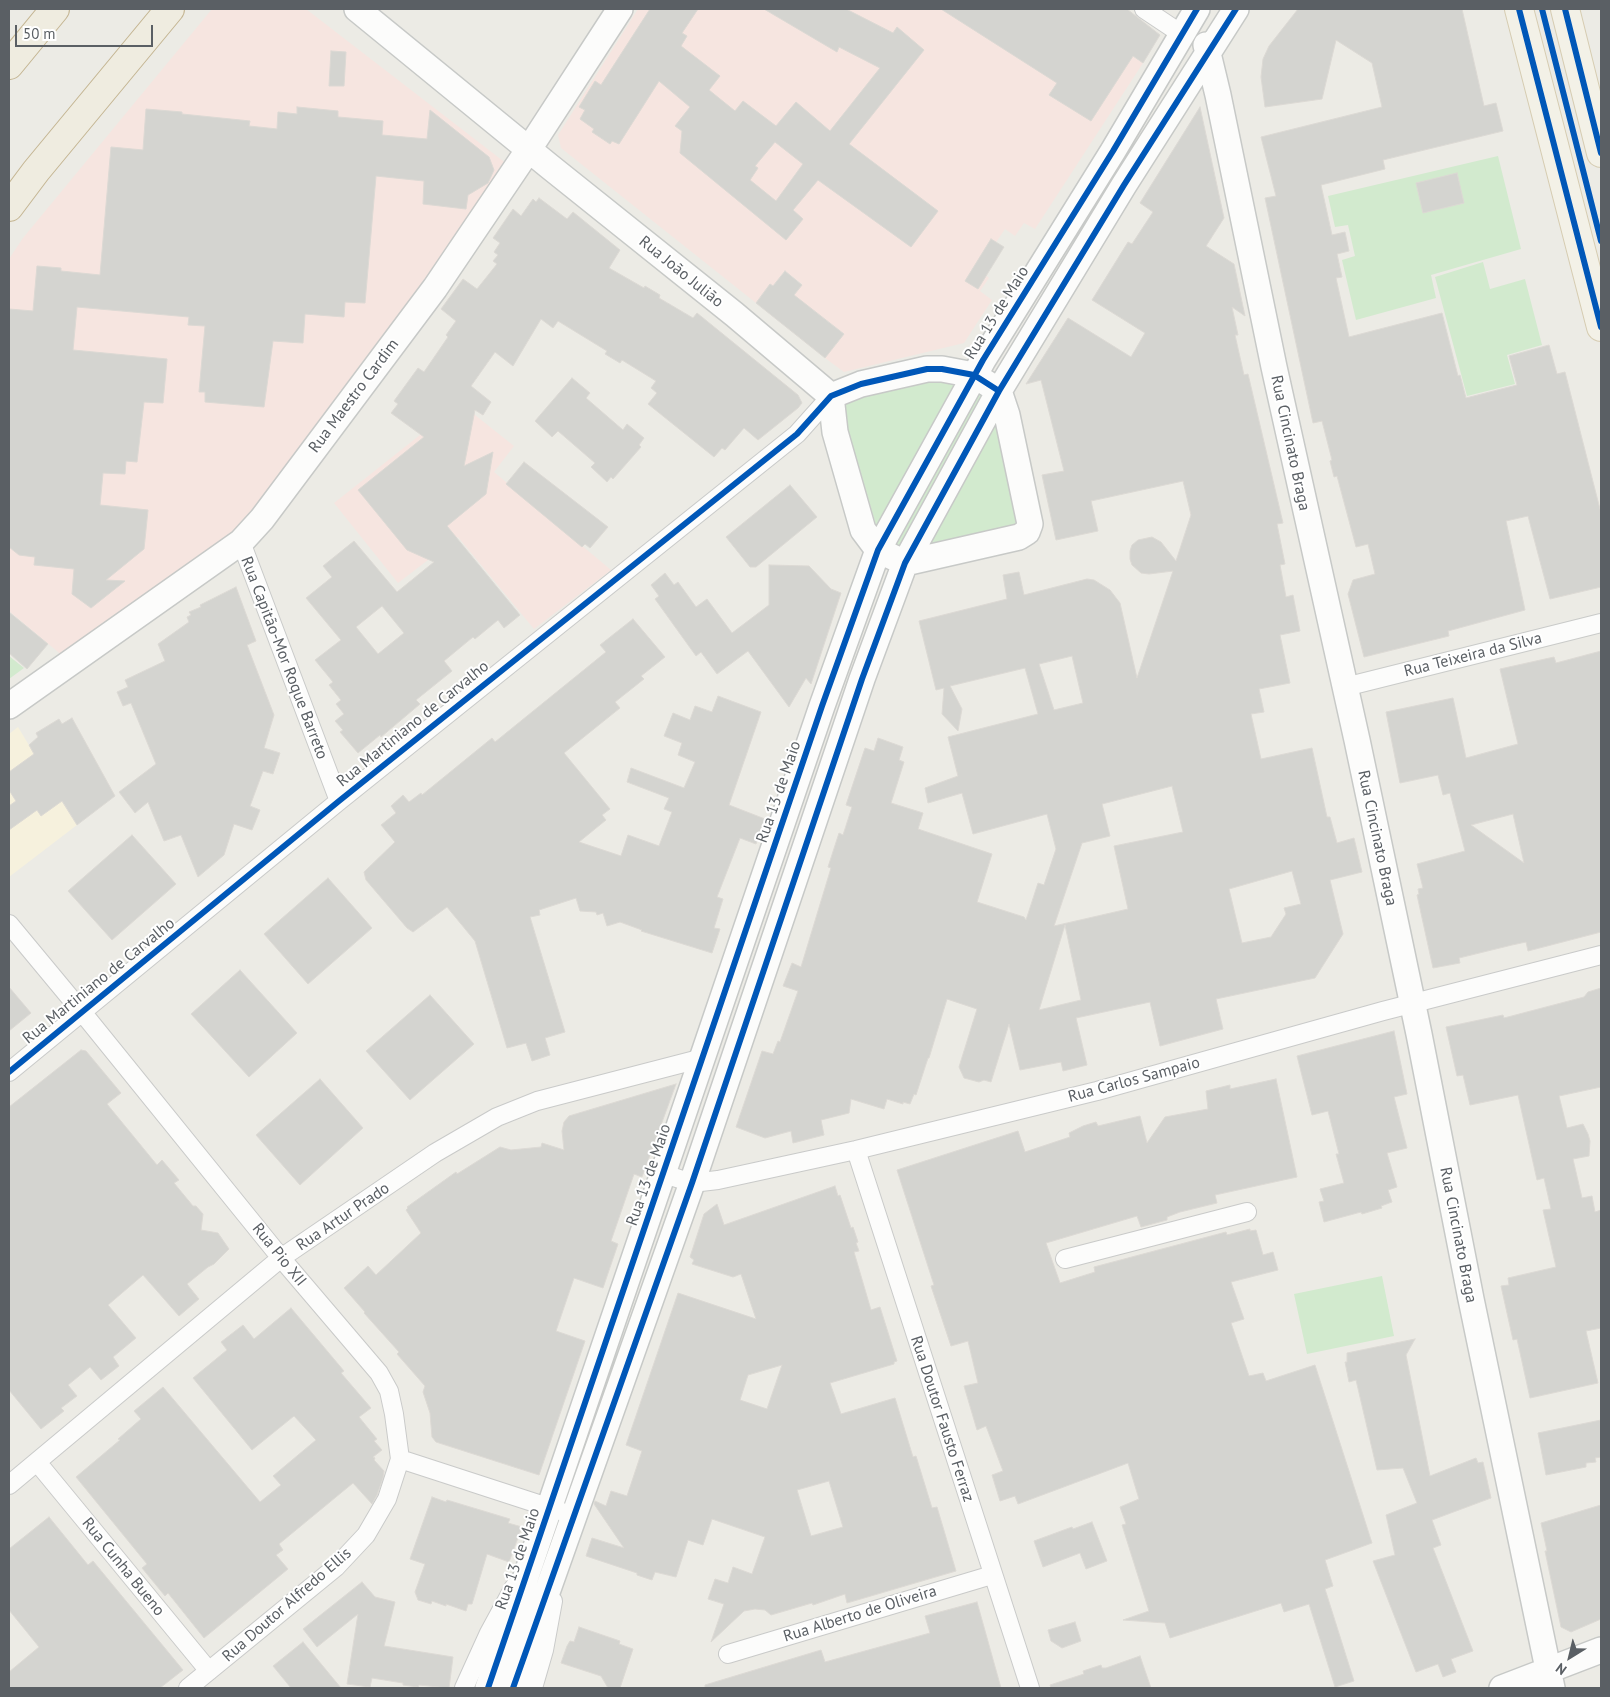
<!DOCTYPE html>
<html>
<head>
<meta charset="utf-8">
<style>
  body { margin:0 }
  #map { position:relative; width:1610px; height:1697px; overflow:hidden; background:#ecebe5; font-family:"PT Sans",sans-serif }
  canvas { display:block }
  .frame { position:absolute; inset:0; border:10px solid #5a5f64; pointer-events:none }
  .north { position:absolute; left:1545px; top:1632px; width:50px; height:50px; -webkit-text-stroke:4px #fff; paint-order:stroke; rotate:216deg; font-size:14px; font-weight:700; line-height:20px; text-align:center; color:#5a5f64 }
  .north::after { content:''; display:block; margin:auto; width:18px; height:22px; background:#5a5f64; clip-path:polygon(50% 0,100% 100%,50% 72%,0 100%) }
  .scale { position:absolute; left:15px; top:25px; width:138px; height:22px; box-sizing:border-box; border:2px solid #5a5f64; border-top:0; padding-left:6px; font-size:15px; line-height:18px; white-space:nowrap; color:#5a5f64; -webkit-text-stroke:4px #fff; paint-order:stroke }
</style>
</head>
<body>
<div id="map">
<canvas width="1610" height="1697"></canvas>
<div class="frame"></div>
<div class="north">N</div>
<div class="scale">50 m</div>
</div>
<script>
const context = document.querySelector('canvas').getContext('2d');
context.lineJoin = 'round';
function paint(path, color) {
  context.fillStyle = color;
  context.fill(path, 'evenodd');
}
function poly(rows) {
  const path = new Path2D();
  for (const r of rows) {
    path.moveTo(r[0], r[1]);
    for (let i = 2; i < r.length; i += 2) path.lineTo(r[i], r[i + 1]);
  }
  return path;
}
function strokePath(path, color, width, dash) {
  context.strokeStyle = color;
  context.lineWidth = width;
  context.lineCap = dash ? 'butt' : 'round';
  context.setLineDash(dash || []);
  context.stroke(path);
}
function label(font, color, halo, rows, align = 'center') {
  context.font = font + ' "PT Sans",sans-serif';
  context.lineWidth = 4;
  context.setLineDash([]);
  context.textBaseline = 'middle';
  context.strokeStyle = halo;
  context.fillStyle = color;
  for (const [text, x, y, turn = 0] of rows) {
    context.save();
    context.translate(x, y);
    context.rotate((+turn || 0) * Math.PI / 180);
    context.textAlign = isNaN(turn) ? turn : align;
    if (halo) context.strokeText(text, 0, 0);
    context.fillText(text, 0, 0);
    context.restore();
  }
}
const commercial = poly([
  [18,727,77,825,9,877,9,734]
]);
const medical = poly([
  [212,9,306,9,507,164,372,357,246,520,214,553,64,657,9,611,9,259,23,238],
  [638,9,1059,9,1143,63,1035,229,1024,223,1015,236,1005,229,978,269,989,278,980,291,992,300,964,343,844,372,825,358,844,334,814,311,791,299,802,284,785,271,773,286,770,285,756,303,561,148,558,135],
  [465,407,514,446,494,472,611,570,534,629,458,537,398,583,334,503,420,435,439,415]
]);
const green = poly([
  [1498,156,1521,249,1431,275,1436,298,1356,320,1342,260,1355,256,1348,225,1335,227,1328,196],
  [1483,262,1490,289,1525,279,1542,345,1507,355,1515,384,1467,396,1435,277],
  [928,377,971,384,993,399,1020,528,910,556,880,539,844,416,844,407,850,398],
  [9,656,24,668,9,679],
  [1382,1276,1394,1336,1307,1354,1294,1294]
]);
const building = poly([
  [650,9,698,9,682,33,687,36,681,46,720,76,709,90,735,111,743,101,776,126,796,102,830,131,880,68,839,47,837,52,764,9,846,9,893,33,897,27,924,50,849,144,938,211,911,247,818,180,793,210,803,219,786,240,680,153,682,131,675,126,690,107,659,81,619,144,612,141,610,144,592,132,594,129,580,119,585,110,579,107,595,81,601,85,650,9],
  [775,142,803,164,776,201,750,180,758,168,755,166,775,142],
  [941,9,1127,9,1160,35,1143,63,1133,56,1091,121,1049,95,1057,83,941,9],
  [1298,9,1462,9,1484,106,1496,103,1503,131,1383,160,1385,169,1321,185,1332,235,1345,232,1349,251,1337,254,1342,277,1336,278,1349,337,1442,313,1458,376,1460,375,1466,398,1517,385,1509,356,1549,345,1557,374,1565,372,1601,513,1601,587,1550,599,1528,516,1506,521,1525,610,1448,631,1449,636,1364,657,1348,594,1353,580,1375,574,1368,544,1356,547,1337,476,1334,477,1330,461,1332,460,1322,421,1313,423,1265,198,1276,196,1261,137,1382,107,1372,63,1336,40,1322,99,1265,107,1261,77,1263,59,1269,46,1298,9],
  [331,51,346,52,344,86,329,86,331,51],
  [297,107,338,111,338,117,383,121,382,135,427,139,430,110,489,157,494,170,488,183,468,195,466,209,423,204,424,181,376,176,365,303,345,302,344,317,305,314,303,343,273,341,264,407,205,402,205,392,199,392,205,326,188,325,189,317,77,307,73,350,167,359,163,403,144,402,137,462,126,461,125,474,103,473,100,505,148,510,144,549,106,580,125,581,91,608,72,594,74,569,34,565,35,557,19,555,9,547,9,309,33,311,37,266,61,268,61,271,100,275,111,147,143,150,146,109,182,112,182,114,250,121,249,126,277,129,278,112,297,114,297,107],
  [1200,107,1224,218,1206,246,1234,264,1245,316,1232,307,1238,335,1235,335,1244,375,1248,374,1283,523,1277,524,1285,564,1280,565,1286,597,1293,595,1300,631,1280,635,1290,683,1259,689,1264,712,1251,714,1261,759,1312,748,1327,817,1330,817,1337,843,1354,838,1362,872,1330,880,1343,934,1315,978,1216,999,1223,1029,1160,1046,1150,1002,1076,1018,1087,1065,1063,1071,1061,1062,1020,1070,1009,1024,991,1082,984,1080,979,1082,964,1078,959,1067,977,1009,947,999,929,1058,928,1058,916,1095,914,1094,910,1104,903,1102,903,1104,887,1099,884,1109,851,1099,849,1113,821,1120,824,1135,793,1143,791,1131,765,1138,736,1127,762,1051,773,1054,778,1041,780,1042,798,991,783,986,792,963,801,967,831,868,828,867,839,833,843,835,852,807,846,805,865,748,874,751,878,738,903,747,899,760,904,762,891,803,923,813,918,829,992,854,977,902,1024,917,1026,920,1038,883,1044,885,1056,849,1047,814,973,834,962,793,928,803,925,788,958,776,948,737,1038,714,1025,668,950,686,962,709,958,731,942,714,944,688,936,690,919,621,1007,599,1003,575,1019,572,1024,595,1087,579,1094,580,1110,590,1120,603,1137,678,1173,571,1149,574,1141,573,1132,565,1130,559,1130,551,1132,545,1138,540,1152,537,1161,542,1176,561,1191,515,1183,481,1091,501,1098,531,1056,540,1042,475,1064,471,1041,380,1026,384,1068,318,1131,357,1145,333,1092,300,1128,242,1132,244,1153,212,1140,203,1200,107],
  [1072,656,1083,703,1054,710,1039,664,1072,656],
  [1172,786,1183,832,1114,846,1128,909,1054,926,1082,843,1110,836,1102,804,1172,786],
  [1292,871,1301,904,1284,908,1286,914,1271,937,1242,943,1229,889,1292,871],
  [1065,925,1081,1000,1039,1010,1065,925],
  [1457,173,1464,203,1423,213,1416,183,1457,173],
  [539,198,567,219,573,212,620,250,609,268,644,288,645,286,660,295,659,298,693,318,697,313,798,395,802,403,798,408,758,440,744,428,725,450,722,448,714,457,648,404,657,393,651,388,656,381,622,360,620,363,605,354,607,351,558,321,553,328,541,319,513,366,495,352,471,386,491,402,483,415,475,410,464,466,493,452,486,494,447,526,520,615,504,628,498,620,475,639,473,637,444,661,452,671,416,700,420,704,381,737,380,735,358,753,340,732,343,730,335,721,344,714,336,704,341,700,329,685,333,682,315,660,341,640,306,598,332,577,323,566,354,541,397,592,434,562,407,550,358,490,424,437,391,413,398,404,394,401,418,368,424,372,448,337,446,335,456,321,441,309,463,279,477,289,497,264,493,261,498,255,494,252,500,243,493,238,513,209,521,216,533,199,536,202,539,198],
  [382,606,404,633,378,654,356,627,382,606],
  [991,239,1004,247,978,289,965,281,991,239],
  [785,271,802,285,794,295,844,334,825,358,756,303,770,284,773,286,785,271],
  [572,378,590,393,586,398,623,430,627,424,644,438,639,445,641,447,613,479,611,477,607,482,591,467,595,463,558,431,552,437,535,421,572,378],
  [524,462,608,527,590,548,585,544,582,547,506,484,524,462],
  [790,485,817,517,756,567,750,567,726,537,790,485],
  [769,565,809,566,831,589,841,593,811,684,806,678,789,707,748,651,717,674,701,652,696,656,655,599,659,596,651,585,665,573,674,585,678,582,696,607,707,599,732,633,769,605,769,565],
  [236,587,256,641,247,645,274,715,264,748,280,753,273,774,263,771,250,806,260,810,252,830,234,824,224,855,198,877,181,835,164,841,148,802,135,813,119,792,156,764,131,703,123,706,117,692,128,687,125,680,165,661,158,644,189,622,187,617,191,615,189,612,201,607,200,605,236,587],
  [9,612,48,644,27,669,9,653,9,612],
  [633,619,665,657,641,676,644,679,615,702,620,708,564,753,610,809,602,815,606,820,579,842,621,856,628,835,659,846,672,812,664,809,669,798,627,782,631,768,684,788,695,762,678,755,682,743,664,736,673,713,690,720,695,706,712,712,718,696,761,712,729,805,765,819,756,844,740,838,717,897,723,899,714,928,720,929,712,953,641,931,642,930,620,922,607,926,603,913,597,915,596,912,580,911,576,898,539,910,540,915,530,917,565,1032,545,1038,550,1055,532,1061,526,1043,507,1048,475,941,447,907,413,932,407,928,366,880,364,872,395,842,381,825,396,813,391,806,403,795,409,802,421,793,422,795,492,738,495,742,606,652,600,645,633,619],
  [1601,651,1601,932,1528,951,1526,942,1512,945,1459,958,1460,963,1433,968,1417,895,1419,894,1418,889,1423,888,1417,864,1465,851,1450,793,1443,795,1438,775,1400,783,1386,712,1453,698,1466,758,1518,744,1500,669,1554,657,1556,663,1601,651],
  [1513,814,1524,863,1471,825,1513,814],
  [72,718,115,796,77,825,62,801,41,816,37,810,9,830,9,806,16,801,9,790,9,772,34,754,29,745,38,737,36,733,59,719,62,724,72,718],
  [132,835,176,884,112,940,68,891,132,835],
  [328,878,372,928,308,984,264,934,328,878],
  [240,970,297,1033,249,1077,191,1014,240,970],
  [9,987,31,1013,9,1031,9,987],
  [1601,988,1601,1087,1559,1096,1567,1128,1583,1124,1588,1134,1590,1141,1589,1156,1573,1159,1582,1198,1592,1196,1595,1212,1601,1210,1601,1328,1586,1331,1598,1383,1530,1398,1517,1339,1513,1340,1501,1286,1509,1285,1508,1278,1556,1267,1543,1210,1551,1209,1544,1178,1537,1180,1518,1095,1470,1105,1463,1075,1457,1076,1446,1027,1503,1015,1504,1018,1584,997,1588,992,1601,988],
  [430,995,474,1044,410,1100,366,1051,430,995],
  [1394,1031,1407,1094,1394,1097,1407,1148,1387,1153,1397,1187,1388,1190,1392,1202,1381,1206,1382,1208,1362,1214,1361,1212,1324,1222,1319,1202,1324,1201,1320,1189,1344,1183,1336,1154,1339,1154,1328,1111,1312,1115,1297,1056,1394,1031],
  [81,1050,86,1051,121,1093,107,1104,157,1165,162,1160,179,1180,174,1183,193,1206,196,1206,203,1214,201,1230,218,1233,229,1249,214,1264,208,1267,187,1284,199,1299,179,1316,143,1275,108,1305,136,1338,113,1357,119,1366,101,1380,90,1367,68,1385,77,1396,61,1408,64,1411,41,1429,9,1390,9,1107,81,1050],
  [320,1079,363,1128,300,1185,256,1135,320,1079],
  [1276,1079,1297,1177,1215,1195,1217,1203,1180,1212,1167,1217,1167,1220,1141,1227,1137,1216,1046,1243,1060,1283,1095,1272,1094,1267,1226,1232,1227,1235,1250,1229,1250,1231,1256,1230,1263,1255,1273,1252,1278,1270,1231,1282,1244,1319,1231,1323,1249,1376,1263,1373,1266,1381,1315,1365,1372,1543,1325,1560,1333,1586,1325,1589,1354,1681,1335,1687,1309,1604,1284,1612,1281,1603,1170,1638,1165,1623,1123,1620,1149,1611,1122,1525,1126,1524,1120,1507,1139,1499,1128,1463,1018,1504,1015,1496,1000,1501,992,1475,1003,1471,986,1426,977,1430,964,1386,978,1383,968,1341,951,1346,931,1286,934,1285,897,1170,1018,1131,1025,1152,1070,1137,1069,1133,1083,1126,1096,1122,1098,1126,1140,1116,1147,1143,1165,1117,1208,1109,1206,1091,1230,1085,1230,1089,1276,1079],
  [676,1084,642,1177,634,1174,611,1241,618,1244,603,1288,574,1278,556,1331,585,1341,539,1475,436,1442,432,1437,430,1413,423,1392,425,1386,397,1354,399,1352,364,1313,365,1312,344,1288,368,1266,376,1275,421,1233,406,1210,408,1208,407,1207,456,1172,457,1174,500,1147,511,1150,541,1147,542,1143,564,1150,562,1131,564,1122,569,1116,676,1084],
  [835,1186,838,1196,840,1195,851,1228,853,1227,858,1242,856,1243,859,1251,854,1252,871,1310,880,1307,897,1361,894,1362,894,1364,830,1383,841,1414,895,1398,913,1457,916,1456,932,1508,937,1507,956,1571,847,1603,845,1594,813,1605,812,1603,771,1615,765,1610,755,1609,744,1611,711,1642,724,1604,708,1599,715,1579,728,1583,733,1567,752,1574,765,1537,712,1519,703,1545,688,1540,676,1577,655,1572,652,1580,637,1575,637,1573,586,1556,592,1538,624,1548,594,1504,595,1501,606,1506,611,1491,627,1496,642,1451,626,1445,678,1293,756,1319,741,1274,733,1277,692,1264,694,1260,690,1257,704,1214,717,1204,724,1225,835,1186],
  [782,1365,767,1409,740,1400,748,1375,782,1365],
  [829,1481,843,1527,811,1536,797,1490,829,1481],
  [291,1308,344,1371,341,1373,371,1408,359,1417,377,1439,374,1441,382,1450,373,1457,375,1458,374,1460,384,1471,383,1478,377,1495,372,1504,353,1483,279,1544,283,1550,276,1555,288,1569,204,1638,168,1593,165,1596,142,1568,147,1564,76,1477,120,1440,118,1439,141,1419,134,1411,163,1387,260,1502,281,1485,273,1476,316,1440,294,1416,252,1450,193,1378,227,1350,221,1342,243,1325,254,1339,291,1308],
  [1415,1339,1406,1355,1430,1476,1476,1458,1478,1463,1483,1462,1491,1498,1432,1520,1441,1545,1433,1548,1473,1651,1451,1659,1456,1672,1443,1677,1438,1664,1416,1672,1373,1561,1395,1555,1386,1515,1417,1503,1403,1468,1377,1470,1356,1380,1349,1382,1345,1362,1347,1362,1347,1353,1415,1339],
  [1601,1420,1601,1457,1595,1458,1596,1462,1586,1463,1586,1467,1546,1475,1538,1433,1601,1420],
  [432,1497,446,1502,447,1500,510,1519,508,1523,522,1527,509,1562,487,1554,472,1604,468,1604,466,1611,446,1604,446,1606,432,1601,431,1604,418,1600,415,1592,425,1564,410,1559,432,1497],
  [1601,1505,1601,1619,1571,1632,1561,1627,1545,1551,1547,1551,1541,1523,1601,1505],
  [49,1517,88,1565,93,1561,183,1670,160,1688,9,1688,9,1672,39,1647,9,1610,9,1549,49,1517],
  [1092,1522,1107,1561,1086,1569,1080,1553,1043,1567,1034,1541,1072,1527,1073,1529,1092,1522],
  [362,1582,375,1597,395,1602,384,1646,453,1657,449,1688,419,1685,418,1687,403,1685,403,1683,372,1678,370,1687,347,1684,358,1614,317,1647,303,1629,362,1582],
  [977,1602,1001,1688,705,1688,705,1685,821,1650,825,1662,930,1633,925,1616,977,1602],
  [1075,1622,1081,1641,1062,1648,1051,1641,1048,1630,1075,1622],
  [579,1627,620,1641,619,1644,633,1649,620,1688,608,1688,601,1676,561,1663,567,1646,570,1641,574,1642,579,1627],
  [303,1642,341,1688,291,1688,273,1666,303,1642],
  [1140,1656,1151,1688,1051,1688,1050,1685,1084,1674,1083,1671,1101,1665,1102,1668,1106,1668,1140,1656]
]);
const street = poly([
  [1144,9,1183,35],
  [241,542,339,801],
  [1345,687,1601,623],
  [9,924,82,1012,281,1258,379,1373,389,1391,394,1414,400,1459,560,1511],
  [9,1072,339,801,797,434,831,396],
  [856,1150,1030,1688],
  [664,1174,692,1183,718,1180,856,1150,1097,1091,1383,1011,1601,955],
  [1065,1259,1247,1212],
  [37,1462,209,1671],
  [9,1485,281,1258,435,1153,497,1117,537,1101,703,1058],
  [728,1654,992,1575],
  [188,1688,336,1567,366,1535,387,1499,400,1459],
  [464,1688,489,1633,514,1587],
  [533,1688,544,1650,553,1601]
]);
const secondary = poly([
  [357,9,549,166,734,314,831,396],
  [1206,45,1218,95,1274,367,1357,740,1419,1034,1471,1299,1552,1688],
  [927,369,942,369,974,375,999,391,1007,415,1030,524,1027,532,1019,537,905,563,878,550,863,530,835,432,831,396,861,384,927,369],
  [9,706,241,542,262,519,435,288,529,149,620,9],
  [488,1688,822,706,878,550,983,360,1113,151,1197,9],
  [513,1688,692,1183,862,679,905,563,999,391,1124,185,1236,9],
  [1502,1688,1601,1650]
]);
const primary = poly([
  [1519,9,1601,327],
  [1565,9,1601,153]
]);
const highway = poly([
  [9,65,55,9],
  [9,207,36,171,170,9]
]);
const cycleway = poly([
  [1519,9,1601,327],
  [1542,9,1601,241],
  [1565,9,1601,153],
  [9,1072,339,801,797,434,831,396,861,384,927,369,942,369,974,375,999,391],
  [488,1688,822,706,878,550,983,360,1113,151,1197,9],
  [513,1688,692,1183,862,679,905,563,999,391,1124,185,1236,9]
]);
const streetNames = [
  ["Rua João Julião",681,272,39],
  ["Rua 13 de Maio",997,313,-58],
  ["Rua Maestro Cardim",354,396,-53],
  ["Rua Cincinato Braga",1290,443,78],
  ["Rua Teixeira da Silva",1473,655,-14],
  ["Rua Capitão-Mor Roque Barreto",284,658,69],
  ["Rua Martiniano de Carvalho",413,724,-39],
  ["Rua 13 de Maio",779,792,-71],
  ["Rua Cincinato Braga",1377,838,78],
  ["Rua Martiniano de Carvalho",99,981,-39],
  ["Rua Carlos Sampaio",1134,1080,-15],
  ["Rua 13 de Maio",649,1175,-71],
  ["Rua Artur Prado",343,1217,-34],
  ["Rua Cincinato Braga",1458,1235,79],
  ["Rua Pio XII",279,1255,51],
  ["Rua Doutor Fausto Ferraz",942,1419,72],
  ["Rua 13 de Maio",518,1559,-71],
  ["Rua Cunha Bueno",123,1567,51],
  ["Rua Doutor Alfredo Ellis",287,1605,-41],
  ["Rua Alberto de Oliveira",860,1614,-17]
];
paint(commercial, '#f6f1dd');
paint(medical, '#f6e5e0');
paint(green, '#d2eace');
paint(building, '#d4d4d0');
strokePath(building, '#dcd9d4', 1);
strokePath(street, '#c9cac9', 20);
strokePath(secondary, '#c7c9c7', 28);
strokePath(primary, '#d6ccb1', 30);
strokePath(highway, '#c4b592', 30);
strokePath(street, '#fcfcfb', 18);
strokePath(secondary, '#fcfcfb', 25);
strokePath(primary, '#f3f1e7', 28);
strokePath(highway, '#efece0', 28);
strokePath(cycleway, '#0057b8', 6);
label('16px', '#5a5f64', '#fff', streetNames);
</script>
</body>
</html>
